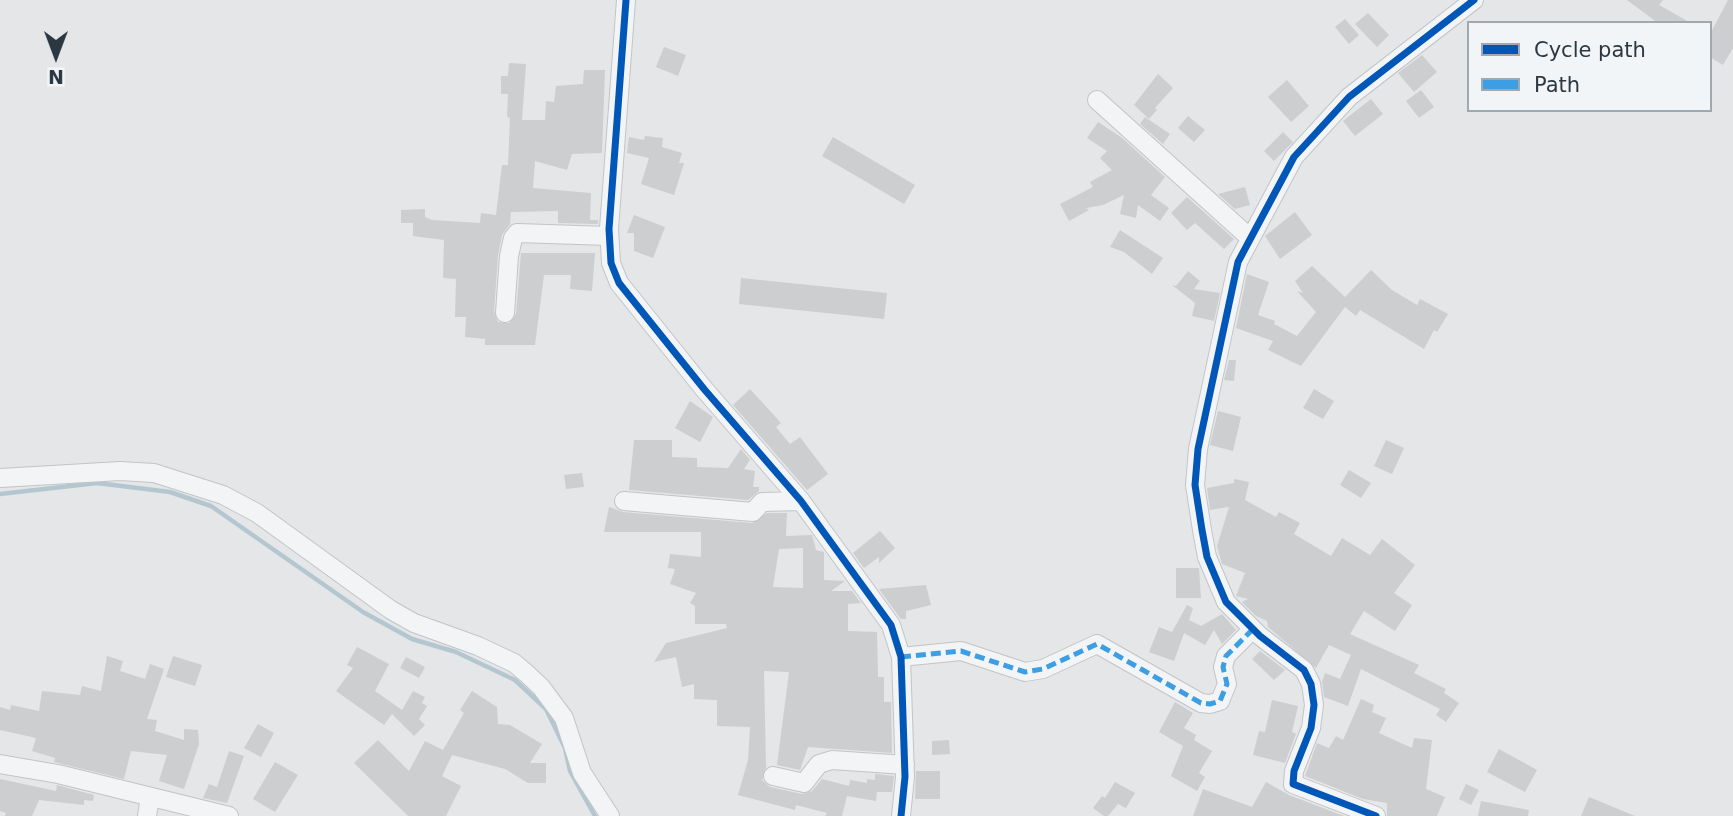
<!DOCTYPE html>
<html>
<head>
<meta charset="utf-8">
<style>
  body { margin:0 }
  #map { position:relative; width:1733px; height:816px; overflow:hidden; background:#e4e6e8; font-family:"DejaVu Sans",sans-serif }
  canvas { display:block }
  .legend { position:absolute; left:1467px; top:21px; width:245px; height:91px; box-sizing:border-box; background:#f2f5f7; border:2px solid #a2a9ae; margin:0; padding:9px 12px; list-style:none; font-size:21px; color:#2b3741 }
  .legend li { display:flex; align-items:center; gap:14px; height:35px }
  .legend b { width:35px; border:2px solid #a2a9ae }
  .north { position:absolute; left:21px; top:21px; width:70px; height:70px; -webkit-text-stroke:5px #f2f5f7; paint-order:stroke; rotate:180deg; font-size:19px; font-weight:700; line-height:28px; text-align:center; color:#2b3741 }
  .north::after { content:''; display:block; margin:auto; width:24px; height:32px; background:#2b3741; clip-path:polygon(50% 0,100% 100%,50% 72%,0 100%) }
</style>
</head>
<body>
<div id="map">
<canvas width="1733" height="816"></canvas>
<ul class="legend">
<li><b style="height:9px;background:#0057b8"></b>Cycle path</li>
<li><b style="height:9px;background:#3d9ee3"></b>Path</li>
</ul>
<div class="north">N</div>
</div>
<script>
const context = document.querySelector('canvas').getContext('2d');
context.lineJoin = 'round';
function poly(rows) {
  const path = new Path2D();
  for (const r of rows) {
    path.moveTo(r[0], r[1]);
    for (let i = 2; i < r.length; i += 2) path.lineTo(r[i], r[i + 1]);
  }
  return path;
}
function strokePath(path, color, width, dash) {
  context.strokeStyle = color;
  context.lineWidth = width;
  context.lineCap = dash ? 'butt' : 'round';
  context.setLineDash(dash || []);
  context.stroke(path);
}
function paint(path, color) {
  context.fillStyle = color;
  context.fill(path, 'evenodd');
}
const stream = poly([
  [0,494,97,483,170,492,211,506,363,612,412,639,456,652,515,680,546,709,565,748,570,771,595,816]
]);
const building = poly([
  [1627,0,1663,0,1659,5,1691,23,1658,23],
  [1728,0,1733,0,1733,48,1723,65,1710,57,1710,34],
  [1368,13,1389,35,1377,47,1355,24],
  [1345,19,1359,35,1349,44,1335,27],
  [664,47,686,55,678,76,656,67],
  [1422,55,1437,72,1414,92,1398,73],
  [509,63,526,64,522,120,545,120,546,101,554,102,556,86,583,84,584,70,605,70,602,153,572,154,567,170,535,161,533,188,591,193,590,220,598,220,598,224,558,223,558,211,511,212,510,224,502,235,498,255,494,312,498,322,509,323,516,314,521,253,595,253,592,291,570,289,571,275,544,275,535,345,485,345,485,339,465,337,466,317,455,317,456,279,443,278,444,240,413,236,413,223,401,223,401,210,425,209,425,217,432,220,480,223,481,213,496,215,502,165,508,165,510,118,507,117,508,94,501,94,501,76,508,76],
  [1158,74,1173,88,1155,108,1157,110,1149,119,1134,105],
  [1287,80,1309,106,1291,122,1268,97],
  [1421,90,1434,107,1419,118,1406,101],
  [1371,99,1383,114,1355,136,1343,121],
  [1188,116,1205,130,1194,142,1178,128],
  [1145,117,1170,134,1163,144,1140,124],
  [1098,122,1121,137,1165,177,1151,195,1169,208,1160,221,1138,205,1136,218,1120,214,1124,195,1103,205,1086,208,1089,210,1069,221,1060,204,1093,187,1090,182,1112,170,1100,158,1107,151,1087,138],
  [1283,132,1293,142,1274,161,1264,151],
  [645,136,663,138,662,147,682,153,679,163,684,163,674,195,641,184,649,158,627,153,629,137,644,140],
  [833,137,915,185,904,204,822,156],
  [1245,187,1250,205,1235,209,1218,194],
  [1187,197,1234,239,1224,249,1195,223,1187,230,1171,213],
  [1295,212,1312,235,1280,259,1265,236],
  [634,215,665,227,653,258,634,251,634,233,627,233],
  [1120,230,1163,258,1152,274,1124,252,1110,247],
  [1312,266,1345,297,1371,270,1392,290,1417,305,1420,299,1448,314,1437,332,1434,330,1424,349,1360,310,1356,316,1345,307,1301,366,1268,350,1273,341,1236,328,1247,274,1269,282,1258,315,1275,321,1274,324,1297,336,1316,312,1297,291,1303,293,1295,281],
  [1188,271,1200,281,1194,289,1220,293,1214,321,1192,316,1195,303,1172,285,1176,286],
  [741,278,887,293,884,319,739,304],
  [1229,360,1236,360,1234,381,1224,380],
  [750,389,781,423,776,427,790,444,800,437,828,474,807,490,733,405],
  [1314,389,1334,401,1323,419,1303,408],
  [690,401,713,417,700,442,675,428],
  [1218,411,1241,417,1233,451,1210,445],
  [634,440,672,440,672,457,697,458,697,467,728,468,741,449,750,460,744,469,755,471,753,487,759,487,759,491,748,500,629,490],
  [1386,440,1404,448,1392,474,1374,466],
  [1349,470,1371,483,1361,498,1340,485],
  [582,473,584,487,566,489,564,475],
  [1234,479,1249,482,1245,500,1276,517,1279,512,1300,523,1294,534,1331,556,1342,538,1370,555,1382,539,1415,565,1394,593,1412,605,1395,631,1364,611,1350,634,1419,665,1414,673,1446,689,1444,693,1459,703,1446,722,1436,715,1440,709,1361,669,1348,706,1324,697,1322,682,1325,673,1340,679,1351,655,1329,645,1316,668,1268,627,1267,621,1256,616,1242,602,1248,599,1236,596,1245,573,1222,564,1217,546,1229,507,1210,510,1207,488,1234,483],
  [609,507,623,512,752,523,767,513,787,513,786,536,812,535,816,550,824,552,824,580,845,581,831,591,852,591,861,603,848,604,848,631,877,632,878,677,884,677,884,702,891,702,892,753,808,747,800,770,777,765,789,672,764,671,766,767,762,780,770,787,802,794,812,791,822,779,849,786,850,780,867,783,867,779,875,780,875,774,894,776,892,792,877,792,876,801,847,796,842,816,825,816,827,813,796,805,795,810,738,795,748,760,750,727,717,726,717,700,694,699,694,684,682,687,676,657,654,662,666,643,727,628,726,624,695,624,695,606,690,603,696,593,670,584,675,569,668,568,670,554,701,557,701,532,604,532],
  [803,548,803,588,773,587,779,549],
  [880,531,895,548,879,563,879,557,864,568,853,553],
  [1176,568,1199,568,1201,598,1176,598],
  [926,585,931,605,906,611,906,619,901,619,879,589],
  [1187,605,1193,608,1189,620,1201,626,1222,614,1236,630,1222,644,1214,630,1205,645,1184,633,1174,661,1149,652,1159,627,1172,632],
  [357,647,389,664,375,691,402,710,413,691,425,697,422,703,427,706,419,719,425,725,414,736,392,714,384,725,336,691,353,668,347,665],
  [1260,651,1285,670,1274,680,1252,659],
  [107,656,123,661,120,671,145,679,150,664,164,669,147,719,157,720,155,731,184,740,184,729,198,730,199,744,184,789,159,781,167,755,131,751,124,779,54,762,55,758,32,751,36,738,0,730,0,707,10,710,11,705,39,711,42,691,80,695,82,686,101,691],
  [173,656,202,665,195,686,166,677],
  [406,657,425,667,419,678,400,668],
  [472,691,497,707,498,724,510,725,542,744,530,763,546,763,546,783,528,783,505,769,452,755,442,776,461,786,446,816,408,816,354,763,378,740,409,771,425,741,443,750,464,713,460,710],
  [1361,699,1374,705,1372,712,1386,718,1379,733,1412,748,1414,738,1432,740,1426,789,1445,797,1437,816,1387,816,1387,803,1363,799,1305,776,1317,743,1329,748,1336,736,1343,740],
  [1272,700,1298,706,1292,732,1296,734,1285,763,1253,755,1259,731,1265,732],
  [1175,702,1193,713,1184,728,1196,735,1194,740,1212,751,1199,773,1205,777,1197,791,1171,776,1183,746,1159,732],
  [258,724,274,733,261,757,244,748],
  [949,740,950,754,932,755,932,741],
  [1499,749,1537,770,1525,792,1487,772],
  [229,751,244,756,227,803,203,798,209,784,217,787],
  [275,762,298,775,275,812,253,799],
  [916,771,940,771,940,799,915,799],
  [0,779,56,791,57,785,94,795,93,801,84,800,84,805,39,800,32,816,5,816,6,813,0,811],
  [1115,782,1135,793,1126,808,1118,804,1108,816,1104,816,1093,808,1102,796,1105,798],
  [1266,782,1289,795,1344,816,1193,816,1203,789,1252,807],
  [1466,784,1479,790,1471,805,1459,799],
  [1589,797,1635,816,1581,816],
  [1481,801,1529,810,1528,816,1478,816]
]);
const street = poly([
  [626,0,609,229,611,263,619,283,704,389,801,501,891,625,901,657,905,777,901,816],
  [1097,100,1250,238],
  [505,313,509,256,513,238,517,233,609,236],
  [0,478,120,471,154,473,223,495,257,513,391,610,414,623,478,646,514,663,526,673,541,687,564,718,582,773,610,816],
  [624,501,753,512,762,502,801,501],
  [901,657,961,651,1025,672,1043,669,1097,644,1201,703,1210,704,1220,701,1227,684,1223,667,1226,656,1253,629],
  [0,764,58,774,229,816],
  [773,776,804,783,819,764,832,760,905,765],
  [147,816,150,797],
  [1376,816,1293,784,1294,771,1311,728,1314,705,1311,684,1304,670,1260,636,1226,602,1207,557,1202,530,1195,485,1198,449,1238,262,1294,157,1349,97,1474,0]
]);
const quiet = poly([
  [901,657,961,651,1025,672,1043,669,1097,644,1201,703,1210,704,1220,701,1227,684,1223,667,1226,656,1253,629]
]);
const cycleway = poly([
  [626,0,609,229,611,263,619,283,704,389,801,501,891,625,901,657,905,777,901,816],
  [1376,816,1293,784,1294,771,1311,728,1314,705,1311,684,1304,670,1260,636,1226,602,1207,557,1202,530,1195,485,1198,449,1238,262,1294,157,1349,97,1474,0]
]);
strokePath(stream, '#b4c7d1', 4.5);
paint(building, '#ccced0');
strokePath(street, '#c2c4c6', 20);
strokePath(street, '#f3f4f5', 18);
strokePath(quiet, '#3d9ee3', 5, [10, 5]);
strokePath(cycleway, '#0057b8', 7);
</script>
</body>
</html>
